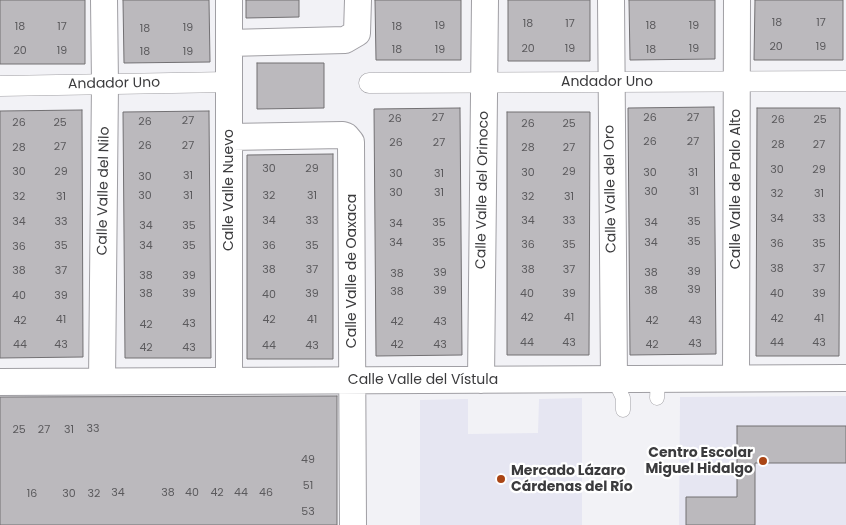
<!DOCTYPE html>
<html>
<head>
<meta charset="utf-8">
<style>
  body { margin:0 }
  canvas { display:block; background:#f2f2f6 }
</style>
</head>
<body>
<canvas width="846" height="525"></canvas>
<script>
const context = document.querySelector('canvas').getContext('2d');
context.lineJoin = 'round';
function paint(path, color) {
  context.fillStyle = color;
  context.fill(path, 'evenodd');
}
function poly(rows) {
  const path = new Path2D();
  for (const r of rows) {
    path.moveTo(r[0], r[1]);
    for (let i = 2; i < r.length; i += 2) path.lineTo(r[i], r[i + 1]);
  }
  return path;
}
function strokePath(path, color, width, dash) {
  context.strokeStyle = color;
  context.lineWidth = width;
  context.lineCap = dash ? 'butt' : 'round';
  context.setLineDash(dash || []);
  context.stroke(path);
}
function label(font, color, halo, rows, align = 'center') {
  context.font = font + ' Poppins,sans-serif';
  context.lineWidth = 4.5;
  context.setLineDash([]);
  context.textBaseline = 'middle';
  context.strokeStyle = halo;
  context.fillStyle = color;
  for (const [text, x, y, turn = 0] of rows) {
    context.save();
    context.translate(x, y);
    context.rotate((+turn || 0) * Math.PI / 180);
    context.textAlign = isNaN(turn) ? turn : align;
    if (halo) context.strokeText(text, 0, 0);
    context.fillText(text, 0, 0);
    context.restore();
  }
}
const built = poly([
  [846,396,846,525,679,525,680,397],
  [582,398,582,525,420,525,420,400,468,399,468,434,538,433,539,399]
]);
const building = poly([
  [0,0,85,0,85,64,0,64,0,0],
  [123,0,209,0,210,62,124,63,123,0],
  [246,0,299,0,299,17,246,18,246,0],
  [375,0,461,0,461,60,376,60,375,0],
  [508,0,590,0,590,61,508,61,508,0],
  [629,0,715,0,715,59,630,60,629,0],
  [755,0,843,0,843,60,754,60,755,0],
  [257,63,324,63,324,108,257,109,257,63],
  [714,107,716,354,630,355,628,108,714,107],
  [460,108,462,355,376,356,374,109,460,108],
  [757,108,840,108,839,356,756,356,757,108],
  [82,110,83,357,0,358,0,111,82,110],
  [209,111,211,358,125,358,123,112,209,111],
  [507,112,590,112,589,355,507,355,507,112],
  [333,154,333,359,247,359,247,155,333,154],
  [337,396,337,525,0,525,0,397,337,396],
  [737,426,846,426,846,463,755,463,755,525,686,525,686,497,737,497,737,426]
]);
const service = poly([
  [614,379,623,398,623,410],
  [657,398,658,379]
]);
const pedestrian = poly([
  [369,83,846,81],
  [0,86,229,82]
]);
const minor = poly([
  [229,0,229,381],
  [611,0,614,379],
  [229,43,345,40,357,33,358,0],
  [229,137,343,135,346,136,351,142,353,525],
  [736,378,737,0],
  [481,380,485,0],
  [102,381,105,84,104,0],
  [0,382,846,378]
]);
const markers = [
  [763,461,5,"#aa4515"],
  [501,479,5,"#aa4515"]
];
const numberNames = [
  ["18",777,23],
  ["17",821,23],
  ["18",528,24],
  ["17",570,24],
  ["19",440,26],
  ["18",651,26],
  ["19",694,26],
  ["18",20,27],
  ["17",62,27],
  ["18",397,27],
  ["19",188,28],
  ["18",145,29],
  ["20",776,47],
  ["19",821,47],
  ["20",528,49],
  ["19",570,49],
  ["19",694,49],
  ["18",397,50],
  ["19",440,50],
  ["18",651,50],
  ["20",20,51],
  ["19",62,51],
  ["18",145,52],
  ["19",188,52],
  ["27",438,118],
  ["26",650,118],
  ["27",693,118],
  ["26",395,119],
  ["26",778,120],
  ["25",820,120],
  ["27",188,121],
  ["26",145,122],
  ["26",19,123],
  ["25",60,123],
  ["26",528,124],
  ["25",569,124],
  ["26",650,142],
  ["27",693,142],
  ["26",396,143],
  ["27",439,143],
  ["28",778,145],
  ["27",819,145],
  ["26",145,146],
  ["27",188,146],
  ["27",60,147],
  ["28",19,148],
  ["28",528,148],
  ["27",569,148],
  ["30",269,169],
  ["29",312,169],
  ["30",777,170],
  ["29",819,170],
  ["30",19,172],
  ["29",61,172],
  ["29",569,172],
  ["30",528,173],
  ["30",650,173],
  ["31",693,173],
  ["30",396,174],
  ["31",439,174],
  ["31",188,176],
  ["30",145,177],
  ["30",651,192],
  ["31",694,192],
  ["30",396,193],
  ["31",439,193],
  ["32",777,194],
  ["31",819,194],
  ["30",145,196],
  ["31",188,196],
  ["32",269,196],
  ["31",312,196],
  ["32",19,197],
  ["31",61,197],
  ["32",528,197],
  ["31",569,197],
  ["34",777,219],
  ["33",819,219],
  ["34",269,221],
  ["33",312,221],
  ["34",528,221],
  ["33",569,221],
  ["34",19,222],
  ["33",61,222],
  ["35",694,222],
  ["35",439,223],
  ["34",651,223],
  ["34",396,224],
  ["34",146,226],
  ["35",189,226],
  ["35",694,242],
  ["34",396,243],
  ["35",439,243],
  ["34",651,243],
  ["36",777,244],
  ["35",819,244],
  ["36",528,245],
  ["35",569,245],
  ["35",61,246],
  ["34",146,246],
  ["35",189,246],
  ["36",269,246],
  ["35",312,246],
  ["36",19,247],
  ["38",777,269],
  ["37",819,269],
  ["38",269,270],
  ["37",312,270],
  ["38",528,270],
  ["37",569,270],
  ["38",19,271],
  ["37",61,271],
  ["39",694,272],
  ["39",440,273],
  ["38",651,273],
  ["38",397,274],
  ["38",146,276],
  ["39",189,276],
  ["39",694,290],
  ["39",440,291],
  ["38",651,291],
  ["38",397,292],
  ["38",146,294],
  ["39",189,294],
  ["39",312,294],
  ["40",527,294],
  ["39",569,294],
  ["40",777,294],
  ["39",819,294],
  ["40",269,295],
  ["40",19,296],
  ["39",61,296],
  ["42",527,318],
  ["41",569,318],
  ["42",777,319],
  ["41",819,319],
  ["41",61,320],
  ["42",269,320],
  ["41",312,320],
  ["42",20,321],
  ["42",652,321],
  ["43",695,321],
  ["42",397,322],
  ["43",440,322],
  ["43",189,324],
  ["42",146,325],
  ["44",527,343],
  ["43",569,343],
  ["44",777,343],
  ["43",819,343],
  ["43",695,344],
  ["44",20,345],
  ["43",61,345],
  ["42",397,345],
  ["43",440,345],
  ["42",652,345],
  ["44",269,346],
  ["43",312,346],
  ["42",146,348],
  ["43",189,348],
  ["33",93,429],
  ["25",19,430],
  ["27",44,430],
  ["31",69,430],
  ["49",308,460],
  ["51",308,486],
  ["34",118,493],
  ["38",168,493],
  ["40",192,493],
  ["42",217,493],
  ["44",241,493],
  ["46",266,493],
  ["16",32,494],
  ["30",69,494],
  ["32",94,494],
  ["53",308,512]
];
const streetNames = [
  ["Andador Uno",607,82],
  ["Andador Uno",114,84,-1],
  ["Calle Valle del Oro",611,189,-91],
  ["Calle Valle de Palo Alto",736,189,-90],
  ["Calle Valle Nuevo",229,190,-90],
  ["Calle Valle del Orinoco",483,190,-89],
  ["Calle Valle del Nilo",104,191,-89],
  ["Calle Valle de Oaxaca",352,271,-90],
  ["Calle Valle del Vístula",423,380]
];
const poiNames = [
  ["Centro Escolar",753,453],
  ["Miguel Hidalgo",753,469],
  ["Mercado Lázaro",511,471,"left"],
  ["Cárdenas del Río",511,487,"left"]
];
paint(built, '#e6e6f2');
paint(building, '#bbb9bd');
strokePath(building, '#727073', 1);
strokePath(service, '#a09fa4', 15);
strokePath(pedestrian, '#a09fa4', 21);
strokePath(minor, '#a09fa4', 28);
strokePath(service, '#fff', 14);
strokePath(pedestrian, '#fff', 20);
strokePath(minor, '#fff', 26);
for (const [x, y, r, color] of markers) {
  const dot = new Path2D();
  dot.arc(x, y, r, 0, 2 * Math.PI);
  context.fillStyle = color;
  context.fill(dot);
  strokePath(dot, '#fff', 2);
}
label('11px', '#5b5a5d', null, numberNames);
label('14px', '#3b3b3d', '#fff', streetNames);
label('bold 14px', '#3b3b3d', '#fff', poiNames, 'right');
</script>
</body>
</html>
